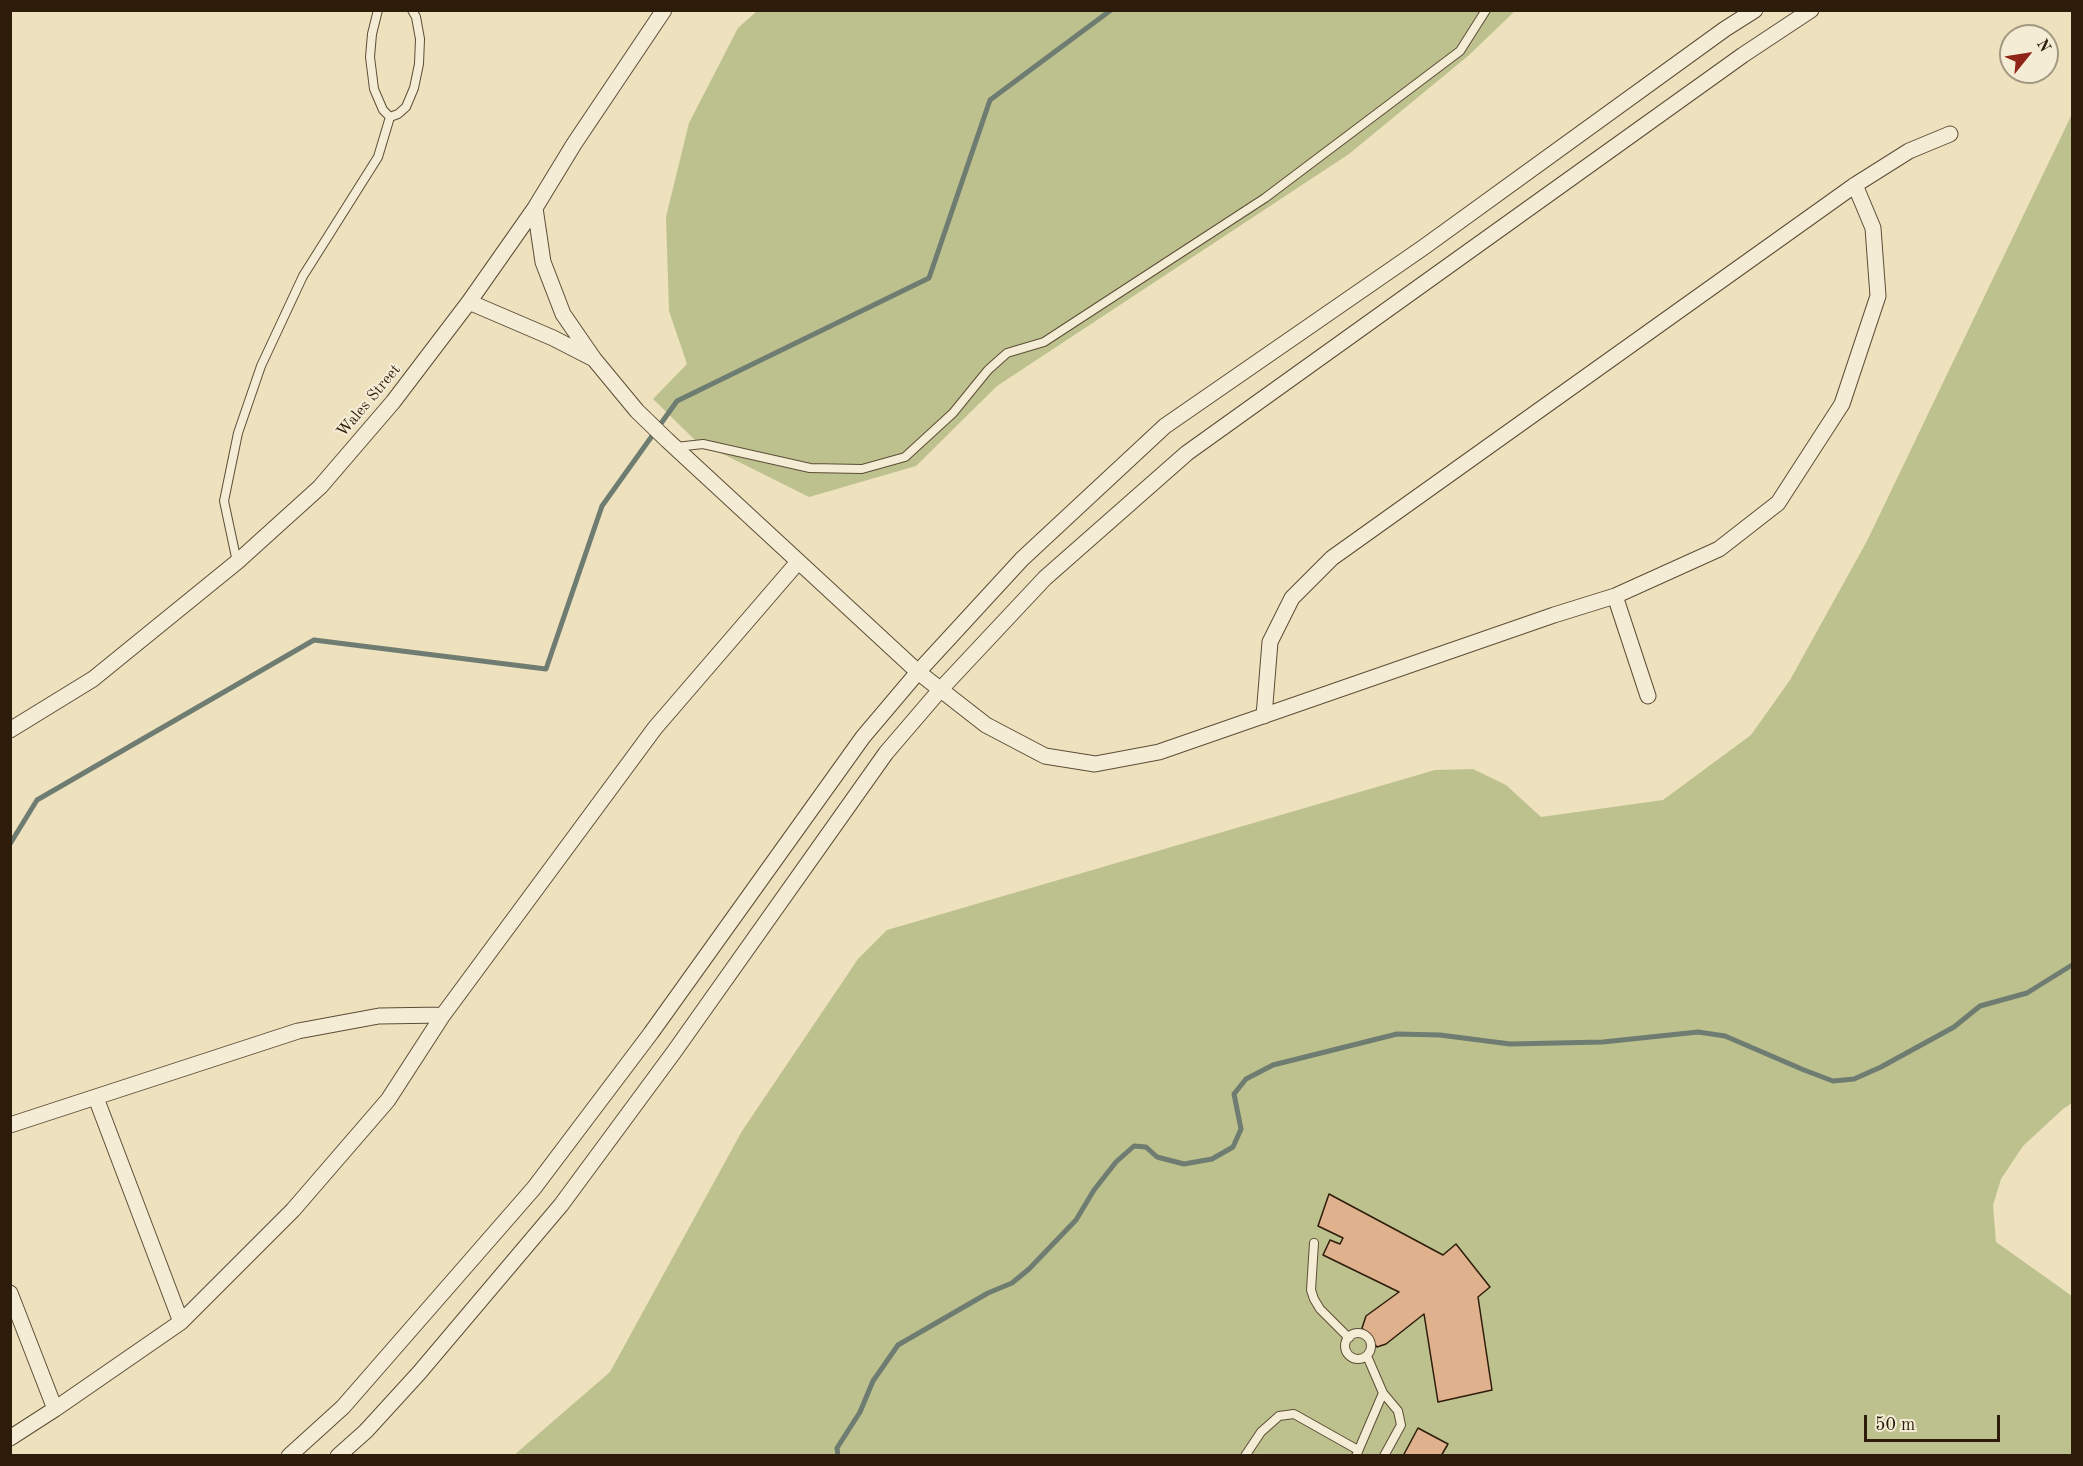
<!DOCTYPE html>
<html>
<head>
<meta charset="utf-8">
<style>
  body { margin:0 }
  #map { position:relative; width:2083px; height:1466px; overflow:hidden; background:#eee1be; font-family:"Old Standard TT",serif }
  canvas { display:block }
  .frame { position:absolute; inset:0; border:12px solid #2d1c09; pointer-events:none }
  .north { position:absolute; left:1999px; top:24px; width:60px; height:60px; box-sizing:border-box; background:#f4ecd5; border:2px solid #a49983; border-radius:50%; rotate:60deg; font-size:16px; font-weight:700; line-height:24px; text-align:center; color:#2d1c09 }
  .north::after { content:''; display:block; margin:auto; width:21px; height:27px; background:#8f2418; clip-path:polygon(50% 0,100% 100%,50% 72%,0 100%) }
  .scale { position:absolute; left:1864px; top:1415px; width:136px; height:27px; box-sizing:border-box; border:3px solid #2d1c09; border-top:0; padding-left:8px; font-size:18px; line-height:21px; white-space:nowrap; color:#2d1c09; -webkit-text-stroke:4px #f4ecd5; paint-order:stroke }
</style>
</head>
<body>
<div id="map">
<canvas width="2083" height="1466"></canvas>
<div class="frame"></div>
<div class="north">N</div>
<div class="scale">50 m</div>
</div>
<script>
const context = document.querySelector('canvas').getContext('2d');
context.lineJoin = 'round';
function paint(path, color) {
  context.fillStyle = color;
  context.fill(path, 'evenodd');
}
function poly(rows) {
  const path = new Path2D();
  for (const r of rows) {
    if (r.length === 3) {
      path.moveTo(r[0] + r[2], r[1]);
      path.arc(r[0], r[1], r[2], 0, 2 * Math.PI);
      continue;
    }
    path.moveTo(r[0], r[1]);
    for (let i = 2; i < r.length; i += 2) path.lineTo(r[i], r[i + 1]);
  }
  return path;
}
function strokePath(path, color, width, dash) {
  context.strokeStyle = color;
  context.lineWidth = width;
  context.lineCap = dash ? 'butt' : 'round';
  context.setLineDash(dash || []);
  context.stroke(path);
}
function label(font, color, halo, rows, align = 'center') {
  context.font = font + ' "Old Standard TT",serif';
  context.lineWidth = 4.5;
  context.setLineDash([]);
  context.textBaseline = 'middle';
  context.strokeStyle = halo;
  context.fillStyle = color;
  for (const [text, x, y, turn = 0] of rows) {
    context.save();
    context.translate(x, y);
    context.rotate((+turn || 0) * Math.PI / 180);
    context.textAlign = isNaN(turn) ? turn : align;
    if (halo) context.strokeText(text, 0, 0);
    context.fillText(text, 0, 0);
    context.restore();
  }
}
const green = poly([
  [757,11,1515,11,1468,56,1349,154,997,386,916,466,809,497,695,440,653,399,687,364,669,311,666,217,689,123,738,28],
  [2072,114,2072,1103,2063,1109,2023,1146,2001,1179,1993,1205,1996,1242,2072,1296,2072,1455,513,1456,610,1372,742,1131,858,959,887,930,1435,770,1473,769,1506,785,1541,817,1663,800,1751,735,1790,680,1867,541]
]);
const stream = poly([
  [10,844,37,800,314,640,546,669,602,506,677,401,929,278,990,100,1111,10],
  [838,1456,837,1448,860,1412,873,1381,898,1345,988,1293,1012,1283,1029,1269,1076,1220,1094,1190,1116,1162,1134,1146,1146,1147,1157,1157,1184,1164,1212,1159,1233,1147,1241,1129,1234,1094,1246,1079,1273,1065,1397,1034,1440,1035,1510,1044,1603,1042,1698,1032,1725,1036,1804,1070,1833,1081,1854,1079,1881,1067,1954,1027,1980,1006,2027,993,2072,965]
]);
const building = poly([
  [1329,1194,1443,1255,1456,1244,1490,1287,1478,1297,1492,1390,1438,1402,1424,1314,1386,1344,1377,1347,1362,1328,1366,1316,1399,1292,1323,1255,1330,1240,1340,1244,1343,1238,1318,1226,1329,1194],
  [1418,1428,1448,1444,1441,1456,1403,1456,1418,1428]
]);
const service = poly([
  [378,10,372,34,370,57,374,89,383,110,390,117,398,114,406,107,414,88,419,64,420,39,416,17,412,10],
  [676,447,703,444,810,468,862,469,905,457,953,413,988,370,1007,353,1044,342,1265,198,1460,51,1486,10],
  [237,562,224,501,238,433,261,366,303,276,378,157,390,117],
  [1314,1243,1311,1290,1314,1299,1320,1309,1349,1338],
  [1358,1346,13],
  [1383,1393,1398,1411,1401,1425,1384,1456],
  [1245,1456,1261,1432,1279,1416,1294,1414,1358,1450],
  [1356,1456,1383,1393,1367,1356]
]);
const minor = poly([
  [535,208,543,262,563,314,594,359,637,411,667,440,918,672,986,725,1045,756,1095,764,1159,752,1554,615,1615,596,1719,549,1778,503,1842,404,1878,296,1873,228,1855,185],
  [469,302,553,338,592,358],
  [1615,596,1648,696],
  [1264,716,1270,642,1292,598,1332,558,1855,185,1909,151,1950,134],
  [10,730,93,679,237,562,320,487,393,402,469,302,535,208,574,144,664,10],
  [96,1098,181,1322],
  [10,1125,298,1031,379,1016,443,1015],
  [10,1293,55,1409],
  [10,1438,55,1409,181,1322,293,1210,388,1100,443,1015,655,728,798,562],
  [289,1456,343,1407,534,1188,651,1033,863,737,918,672,1022,559,1165,426,1424,247,1725,29,1755,10],
  [338,1456,366,1431,419,1373,561,1205,674,1052,886,753,940,690,1045,578,1187,453,1743,55,1811,10]
]);
const streetNames = [
  ["Wales Street",369,401,-50]
];
paint(green, '#bdc18e');
strokePath(stream, '#6e7c71', 5);
paint(building, '#dfb18d');
strokePath(building, '#2d1c09', 1.5);
strokePath(service, '#5d4d36', 10);
strokePath(minor, '#5d4d36', 17);
strokePath(service, '#f4ecd5', 8);
strokePath(minor, '#f4ecd5', 15);
label('16px', '#2d1c09', '#f4ecd5', streetNames);
</script>
</body>
</html>
